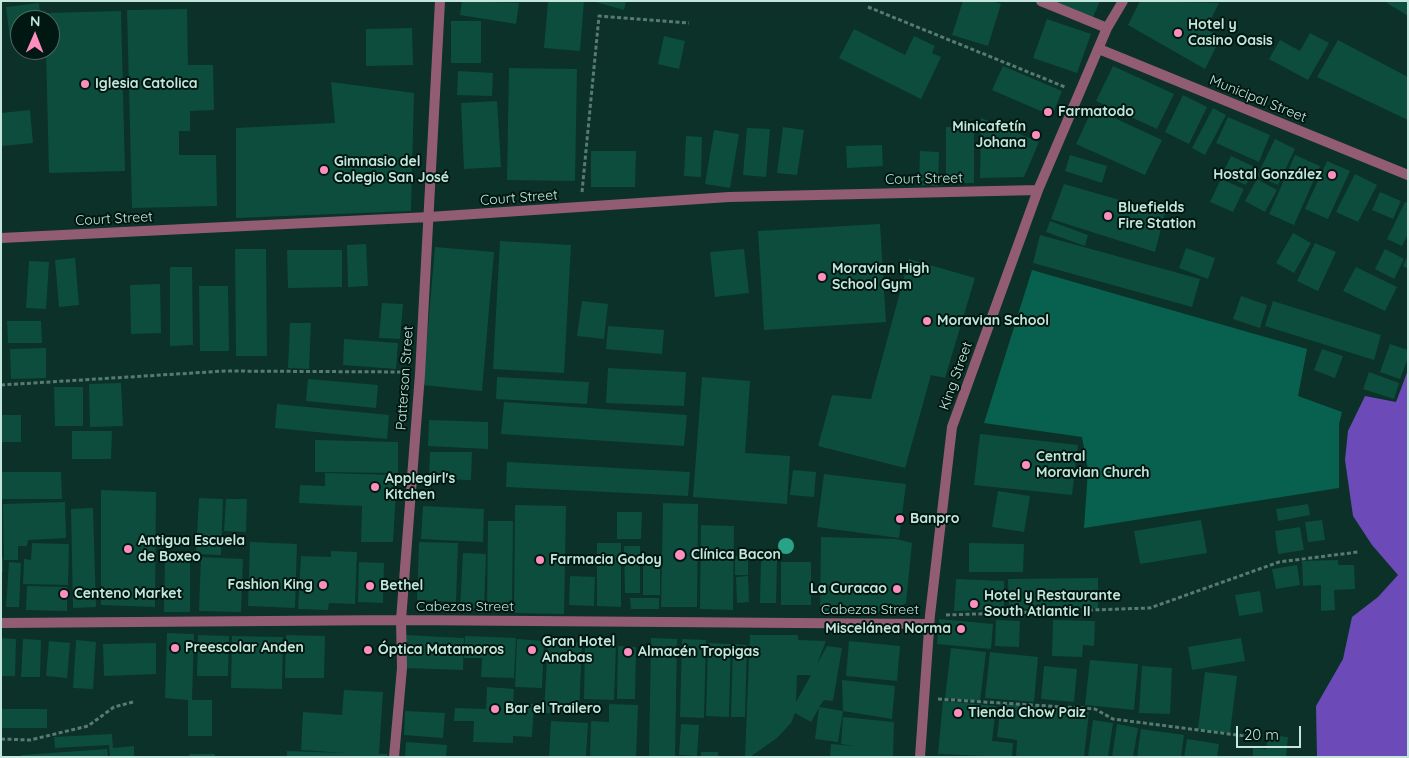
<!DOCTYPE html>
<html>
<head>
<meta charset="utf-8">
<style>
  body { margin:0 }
  #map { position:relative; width:1409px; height:758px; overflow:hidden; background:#0b3128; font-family:Quicksand,sans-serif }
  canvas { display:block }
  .frame { position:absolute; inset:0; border:2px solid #c4e6db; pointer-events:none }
  .north { position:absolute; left:10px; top:10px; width:50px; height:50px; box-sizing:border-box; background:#001811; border:1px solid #4e6a62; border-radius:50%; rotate:1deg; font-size:14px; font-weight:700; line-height:20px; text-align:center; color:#c4e6db }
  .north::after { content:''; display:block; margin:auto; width:18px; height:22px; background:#fd8ebe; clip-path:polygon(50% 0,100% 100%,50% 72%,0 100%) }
  .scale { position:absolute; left:1236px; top:726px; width:65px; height:22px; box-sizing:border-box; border:2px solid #c4e6db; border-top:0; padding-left:6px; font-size:15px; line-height:18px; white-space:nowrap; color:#c4e6db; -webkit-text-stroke:4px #001811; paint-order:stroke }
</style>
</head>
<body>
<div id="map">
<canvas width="1409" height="758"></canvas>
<div class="frame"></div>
<div class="north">N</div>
<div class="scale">20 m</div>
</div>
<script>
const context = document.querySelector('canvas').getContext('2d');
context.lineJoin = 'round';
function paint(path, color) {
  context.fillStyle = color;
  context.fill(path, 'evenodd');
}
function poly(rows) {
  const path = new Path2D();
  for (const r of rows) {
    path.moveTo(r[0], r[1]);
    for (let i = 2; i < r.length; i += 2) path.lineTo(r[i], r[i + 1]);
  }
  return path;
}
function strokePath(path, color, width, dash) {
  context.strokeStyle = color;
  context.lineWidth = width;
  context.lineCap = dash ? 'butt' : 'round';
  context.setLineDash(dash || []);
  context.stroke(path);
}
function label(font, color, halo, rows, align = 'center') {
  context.font = font + ' Quicksand,sans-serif';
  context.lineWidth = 4;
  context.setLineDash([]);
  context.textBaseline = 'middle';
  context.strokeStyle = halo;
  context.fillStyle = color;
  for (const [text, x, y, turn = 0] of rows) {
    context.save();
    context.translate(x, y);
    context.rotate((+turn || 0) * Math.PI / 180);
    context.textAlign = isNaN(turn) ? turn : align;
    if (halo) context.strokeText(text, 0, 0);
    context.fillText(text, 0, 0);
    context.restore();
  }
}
const green = poly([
  [1032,270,1307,349,1298,396,1342,412,1339,424,1339,488,1084,528,1088,470,1082,437,984,423]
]);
const water = poly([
  [1408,370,1408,757,1317,757,1316,706,1343,659,1352,617,1378,597,1398,575,1372,545,1353,516,1345,460,1348,431,1365,396,1396,402]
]);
const building = poly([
  [462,1,519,3,516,24,460,15],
  [548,1,584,1,580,51,544,48],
  [592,1,626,1,624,10],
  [963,1,992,1,1001,4,988,46,952,35],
  [1044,1,1100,1,1091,22],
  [1140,1,1219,3,1206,29,1221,37,1205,69,1128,25],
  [1388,1,1408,1,1408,16,1387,3],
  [39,3,41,20,20,20,20,38,10,39,6,7],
  [187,9,188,65,213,65,214,110,190,111,190,131,179,131,179,155,216,155,217,206,132,208,127,10],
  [121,11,125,171,49,173,46,50,50,50,50,20,45,20,45,13],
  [1047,19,1091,34,1077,73,1033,58],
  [451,21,481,21,481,63,451,63],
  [412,28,413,65,366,66,366,29],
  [854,29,905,55,914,36,935,46,932,53,941,57,921,99,839,58],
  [1310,33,1329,43,1308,80,1269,59,1280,40,1300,51],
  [664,36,685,41,679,69,658,64],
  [1338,40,1408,77,1408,120,1317,77],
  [1003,66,1062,91,1052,116,992,90],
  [1113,66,1174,94,1157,129,1096,101],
  [509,68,577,69,575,181,507,180],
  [458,71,493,73,492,96,457,95],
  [331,82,414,93,411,211,236,218,236,128,335,123],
  [1183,95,1207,107,1189,144,1165,132],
  [497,101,501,167,464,169,461,103],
  [1093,108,1162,140,1145,175,1076,144],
  [1213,108,1226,115,1205,155,1192,148],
  [30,110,33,143,1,146,1,113],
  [1228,117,1270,135,1259,162,1216,143],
  [981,118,1039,142,1024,177,980,178],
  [783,127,804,130,797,175,777,173],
  [946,127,974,127,974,183,946,183],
  [747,128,770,129,766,177,743,175],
  [714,130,739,134,730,188,705,184],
  [686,136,702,137,701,177,684,176],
  [1275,139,1295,149,1278,185,1257,176],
  [882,145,883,166,847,168,846,146],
  [591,151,636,151,635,187,591,187],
  [920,151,939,152,938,186,919,185],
  [1070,155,1107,166,1102,183,1065,171],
  [1295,155,1320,166,1294,225,1269,214],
  [1231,156,1255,167,1246,185,1222,175],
  [1327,161,1350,171,1328,219,1305,209],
  [1355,174,1377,185,1358,222,1336,212],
  [1221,179,1244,189,1233,212,1210,202],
  [1257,179,1277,190,1265,212,1245,201],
  [1064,184,1165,213,1155,252,1051,219],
  [1380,192,1401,201,1393,219,1372,210],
  [1405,202,1408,203,1408,234,1402,246,1387,239],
  [1050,221,1088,235,1085,246,1046,232],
  [880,224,886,322,764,330,758,231],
  [1293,233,1311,243,1294,273,1276,263],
  [1040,235,1200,279,1192,307,1033,263],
  [500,241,571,245,564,373,493,369],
  [1315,243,1336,252,1318,291,1297,281],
  [366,244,368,286,348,287,347,245],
  [435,247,494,252,482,391,423,385],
  [1186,248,1215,258,1208,279,1179,268],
  [235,249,266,249,267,356,236,356],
  [744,249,749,293,715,297,710,252],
  [1385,249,1404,259,1394,279,1375,269],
  [287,250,342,250,342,287,288,288],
  [1408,255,1408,269,1403,266],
  [75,258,79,305,59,307,55,260],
  [909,259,975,278,945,378,931,375,905,468,818,446,832,395,871,399],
  [29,261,49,262,46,309,26,308],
  [170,267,192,267,193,345,170,346],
  [1356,267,1397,287,1385,311,1343,291],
  [160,284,161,333,131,334,130,285],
  [199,286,228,286,229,351,200,351],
  [1241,296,1267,305,1260,328,1233,319],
  [582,301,608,304,604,339,577,336],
  [1273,301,1381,335,1374,360,1265,326],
  [382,303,403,304,400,339,379,338],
  [7,321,41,321,42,343,8,343],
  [290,323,311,323,309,369,288,368],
  [608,326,664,330,662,354,606,349],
  [344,339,398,343,396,369,343,365],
  [1390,344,1408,350,1408,358,1400,379,1380,372],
  [46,348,46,378,11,379,10,349],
  [1322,349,1343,356,1335,378,1314,370],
  [608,368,686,372,684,406,606,403],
  [1369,372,1399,383,1394,399,1363,389],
  [497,377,589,382,587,404,496,399],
  [702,377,750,381,745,453,790,456,787,504,693,497],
  [308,379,378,385,376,408,306,401],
  [121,383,123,426,90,427,89,384],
  [54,387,83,387,83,426,55,426],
  [504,402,687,415,684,446,501,434],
  [277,404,389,415,387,439,275,428],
  [1,415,21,415,21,442,1,442],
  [429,420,488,422,488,449,428,446],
  [72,431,112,431,111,459,72,459],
  [980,434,1078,445,1072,495,974,485],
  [315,440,398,442,398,473,315,472],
  [430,452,472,452,471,480,429,479],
  [507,462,690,472,688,496,506,487],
  [793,470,816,472,814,497,790,495],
  [1,472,61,472,62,499,1,499],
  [325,473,397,475,393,542,361,542,362,506,299,503,300,485,325,486],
  [824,474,906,484,899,538,817,527],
  [101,490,156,492,155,607,101,605],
  [998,491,1030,496,1024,532,992,527],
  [199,498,223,499,221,555,196,554],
  [226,499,247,499,246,532,224,531],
  [65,502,66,538,28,540,27,546,18,546,18,560,4,560,3,504],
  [663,503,698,504,697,607,661,607],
  [1308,504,1310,515,1278,521,1276,509],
  [515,505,566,506,564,614,514,613],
  [423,506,484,509,483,542,421,539],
  [93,508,96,607,73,608,71,509],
  [617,512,642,512,641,539,617,539],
  [1201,520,1207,553,1140,564,1134,531],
  [1322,520,1325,540,1308,542,1305,522],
  [488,521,513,521,512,612,487,611],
  [701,525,734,526,733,610,700,609],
  [1300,527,1304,550,1278,554,1275,531],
  [821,537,896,539,912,543,906,603,893,613,820,611],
  [250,542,297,544,295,608,248,606],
  [419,542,458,543,456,602,417,600],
  [32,543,69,544,68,585,23,584,24,559,31,560],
  [597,543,621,543,621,607,597,606],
  [969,543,1024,544,1023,572,969,572],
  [624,546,640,546,640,593,625,593],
  [331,551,357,552,355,604,329,603,328,610,298,609,301,556,331,557],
  [463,553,486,554,484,610,460,609],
  [735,556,748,556,748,575,735,575],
  [1,557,3,557,3,572,1,572],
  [201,557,243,559,241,612,199,611],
  [165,560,190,560,190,612,164,612],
  [761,560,777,560,776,603,760,603],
  [1338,560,1338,565,1354,565,1355,589,1334,590,1335,610,1321,611,1321,585,1303,586,1302,561],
  [9,562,21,563,19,607,6,607],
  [359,562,384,563,383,603,358,602],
  [781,562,811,562,811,605,781,605],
  [643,565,660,565,660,595,643,595],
  [1297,565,1300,585,1276,589,1272,569],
  [570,576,595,577,594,606,569,605],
  [748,576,749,602,737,603,736,577],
  [1098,578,1098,608,1009,609,1008,579],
  [956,579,1004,581,1004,609,954,611],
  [27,586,67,587,67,611,26,610],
  [1260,591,1263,612,1239,616,1235,595],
  [630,598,659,598,659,609,631,609],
  [939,619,993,624,991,649,937,644],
  [996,620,1020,621,1019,647,995,646],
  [1053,620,1095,621,1094,646,1083,645,1082,657,1052,656],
  [167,633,194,634,192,700,212,700,212,736,188,736,188,700,165,698],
  [198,635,229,636,228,676,197,676],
  [286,635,325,636,324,678,285,678],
  [405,635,464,638,463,670,404,668],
  [750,635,798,635,798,640,826,641,817,664,827,646,842,648,833,701,824,700,819,707,843,711,838,742,815,739,819,708,811,722,795,713,791,723,777,738,750,757,745,757],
  [797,675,811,675,796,702],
  [232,636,283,637,282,689,231,688],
  [465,636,516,638,514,678,481,677,482,658,464,658],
  [1,638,16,639,15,676,1,676],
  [651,638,677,639,675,757,649,757],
  [1241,638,1245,661,1192,670,1188,647],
  [23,639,41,640,40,677,21,677],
  [517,639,544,641,542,688,515,687],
  [682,639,706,640,704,718,680,717],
  [76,640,96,642,93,689,73,688],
  [49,641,70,643,67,678,46,676],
  [548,641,582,643,579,714,544,713],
  [849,641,900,646,897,681,846,676],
  [156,643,156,674,104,676,103,644],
  [708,643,731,644,729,717,706,716],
  [733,644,747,645,745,717,731,717],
  [585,645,616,646,614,700,584,699],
  [618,646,636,647,635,699,617,699],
  [951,648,986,652,980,701,945,698],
  [990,652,1038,657,1034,702,985,698],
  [1090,660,1138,664,1134,710,1085,705],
  [1044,666,1077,669,1074,702,1041,699],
  [1142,666,1172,668,1170,714,1139,713],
  [1205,672,1237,676,1230,733,1198,729],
  [842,680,895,686,892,719,843,711],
  [487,687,514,689,513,703,534,704,532,737,513,736,513,743,473,742,474,721,454,721,455,708,486,709],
  [344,690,383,692,379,754,387,754,387,757,287,757,287,751,346,753,301,750,303,712,342,715],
  [943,701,996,706,992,741,1013,743,1012,757,938,754],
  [1001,703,1089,712,1084,757,1016,757,1017,740,997,737],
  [609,704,638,705,636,757,590,757,591,721,609,722],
  [1,709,47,709,47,728,1,728],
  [405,711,445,713,443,738,404,735],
  [843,717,894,722,893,757,830,757,831,744,855,746,841,744],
  [1093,720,1113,723,1108,757,1088,757],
  [551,721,588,723,586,757,549,757],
  [681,724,699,725,697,756,679,755],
  [1117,724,1138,728,1133,757,1112,757],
  [1141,729,1184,735,1181,757,1137,757],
  [112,734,113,748,134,746,134,757,110,757,109,745,55,748,54,737],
  [1268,735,1288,737,1286,757,1253,757,1253,748,1266,749],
  [1187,739,1219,744,1217,757,1184,757],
  [406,742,447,745,446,757,405,757],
  [107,749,108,757,22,757,22,755],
  [701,752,718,752,718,757,701,757],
  [189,754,215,754,215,757,189,757]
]);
const path = poly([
  [868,7,1065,87],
  [582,192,599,16,689,23],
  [1,385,225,371,405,372],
  [946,615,1150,608,1279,562,1358,552],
  [938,699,1095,709,1113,719,1260,738],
  [1,739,30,740,88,726,114,707,133,702]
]);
const street = poly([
  [1041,1,1107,28],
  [1099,49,1408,175],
  [1,238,429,217,729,197,1038,190],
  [1,623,401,620,929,624],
  [394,757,402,668,401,620,420,374,440,1],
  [920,757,930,615,952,427,1038,190,1107,28,1123,1]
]);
const trees = [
  [786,546]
];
const markers = [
  [1178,33,5,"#fd8ebe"],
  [85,84,5,"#fd8ebe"],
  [1048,112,5,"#fd8ebe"],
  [1036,135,5,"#fd8ebe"],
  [324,170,5,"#fd8ebe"],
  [1332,175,5,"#fd8ebe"],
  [1108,216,5,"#fd8ebe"],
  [822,277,5,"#fd8ebe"],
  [927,321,5,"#fd8ebe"],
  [1026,465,5,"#fd8ebe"],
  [375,487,5,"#fd8ebe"],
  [900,519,5,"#fd8ebe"],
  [128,549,5,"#fd8ebe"],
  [680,555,6,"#fd8ebe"],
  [540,560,5,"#fd8ebe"],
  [323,585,5,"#fd8ebe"],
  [370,586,5,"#fd8ebe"],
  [897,589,5,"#fd8ebe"],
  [64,594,5,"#fd8ebe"],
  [974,604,5,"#fd8ebe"],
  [961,629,5,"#fd8ebe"],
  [175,648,5,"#fd8ebe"],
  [368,650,5,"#fd8ebe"],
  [532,650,5,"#fd8ebe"],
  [628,652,5,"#fd8ebe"],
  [495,709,5,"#fd8ebe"],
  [958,713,5,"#fd8ebe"]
];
const poiNames = [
  ["Hotel y",1188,25],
  ["Casino Oasis",1188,41],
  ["Iglesia Catolica",95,84],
  ["Farmatodo",1058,112],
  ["Minicafetín",1026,127,"right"],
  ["Johana",1026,143,"right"],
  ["Gimnasio del",334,162],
  ["Colegio San José",334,178],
  ["Hostal González",1322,175,"right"],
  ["Bluefields",1118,208],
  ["Fire Station",1118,224],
  ["Moravian High",832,269],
  ["School Gym",832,285],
  ["Moravian School",937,321],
  ["Central",1036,457],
  ["Moravian Church",1036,473],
  ["Applegirl's",385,479],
  ["Kitchen",385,495],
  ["Banpro",910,519],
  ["Antigua Escuela",138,541],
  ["de Boxeo",138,557],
  ["Clínica Bacon",691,555],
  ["Farmacia Godoy",550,560],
  ["Fashion King",313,585,"right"],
  ["Bethel",380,586],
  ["La Curacao",887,589,"right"],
  ["Centeno Market",74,594],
  ["Hotel y Restaurante",984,596],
  ["South Atlantic II",984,612],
  ["Miscelánea Norma",951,629,"right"],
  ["Gran Hotel",542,642],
  ["Anabas",542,658],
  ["Preescolar Anden",185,648],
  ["Óptica Matamoros",378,650],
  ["Almacén Tropigas",638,652],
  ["Bar el Trailero",505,709],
  ["Tienda Chow Paiz",968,713]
];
const streetNames = [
  ["Municipal Street",1258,99,22],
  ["Court Street",924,179,-1],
  ["Court Street",519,198,-4],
  ["Court Street",114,219,-3],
  ["King Street",956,376,-70],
  ["Patterson Street",405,378,-86],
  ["Cabezas Street",465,607],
  ["Cabezas Street",870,610]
];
paint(green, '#08614f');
paint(water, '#6c4bb8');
paint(building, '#0d4d3e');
strokePath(path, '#577b71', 3, [4, 2.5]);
strokePath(street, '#925d73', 10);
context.fillStyle = '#2aa287';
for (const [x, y] of trees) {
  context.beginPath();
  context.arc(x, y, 8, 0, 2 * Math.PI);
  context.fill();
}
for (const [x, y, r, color] of markers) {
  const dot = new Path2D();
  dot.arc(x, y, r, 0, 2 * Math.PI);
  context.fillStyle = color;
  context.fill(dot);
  strokePath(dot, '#001811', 2);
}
label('bold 14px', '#c4e6db', '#001811', poiNames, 'left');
label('14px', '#c4e6db', '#001811', streetNames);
</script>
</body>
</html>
